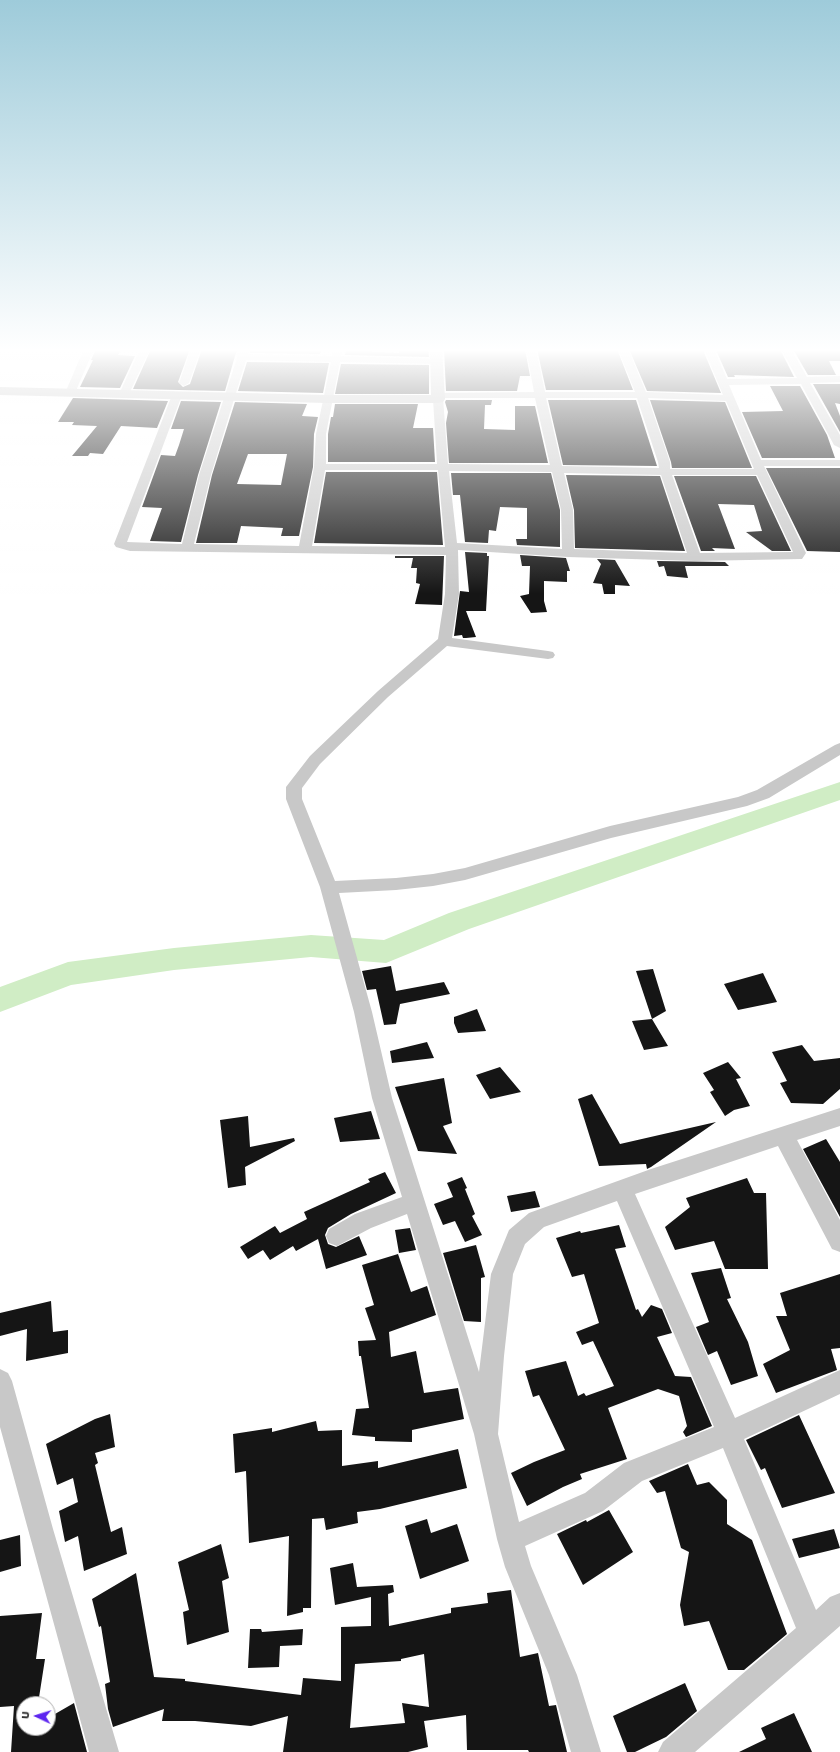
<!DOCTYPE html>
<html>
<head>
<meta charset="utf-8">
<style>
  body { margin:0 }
  #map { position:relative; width:840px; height:1752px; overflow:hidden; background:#fff; font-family:Jost,sans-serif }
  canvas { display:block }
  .north { position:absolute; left:16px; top:1696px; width:40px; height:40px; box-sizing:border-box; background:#fff; border:1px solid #ababab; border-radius:50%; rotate:274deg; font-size:11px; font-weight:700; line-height:16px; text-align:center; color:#2e2e2e }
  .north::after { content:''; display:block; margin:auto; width:14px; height:18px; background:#5d26ef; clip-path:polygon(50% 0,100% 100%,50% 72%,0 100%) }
</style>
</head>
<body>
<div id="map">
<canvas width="840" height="1752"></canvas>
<div class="north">U</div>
</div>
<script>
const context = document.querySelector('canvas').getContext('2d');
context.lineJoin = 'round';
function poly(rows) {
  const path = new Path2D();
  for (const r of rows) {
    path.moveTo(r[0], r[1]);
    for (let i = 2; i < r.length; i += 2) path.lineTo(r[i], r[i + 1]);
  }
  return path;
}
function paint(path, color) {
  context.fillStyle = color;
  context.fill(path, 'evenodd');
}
const river = poly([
  [840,782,840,800,469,929,386,963,311,957,174,970,71,985,0,1012,0,987,68,962,174,948,311,935,384,940,449,913,840,782]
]);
const building = poly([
  [96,349,122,349,118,355,135,356,120,388,80,387,93,360,91,360],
  [151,349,190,349,178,382,183,387,190,384,202,349,238,349,235,356,225,391,133,389],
  [251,349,316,349,316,351,321,351,320,354,250,353],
  [400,349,428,349,429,357,345,355,346,350,399,353],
  [444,349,525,349,530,376,520,376,517,391,446,391],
  [537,349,617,349,633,390,546,390],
  [629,349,703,350,721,393,647,391],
  [754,349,780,349,794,377,734,375,735,377,728,377,716,350,758,350],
  [793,349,840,349,840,361,829,361,836,375,808,375],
  [247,362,329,363,323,393,238,391],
  [341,364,429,365,429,394,335,394],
  [813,384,840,384,840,404,835,403,840,416,840,432],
  [770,386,800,386,827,435,835,458,762,458,742,412,783,411],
  [73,398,168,401,157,428,121,426,103,454,90,453,88,456,72,456,97,426,72,425,74,422,58,422],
  [446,400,492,400,491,405,485,405,484,429,515,430,515,406,535,406,548,463,449,463,446,423,448,412,445,402],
  [548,400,636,400,657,466,563,465],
  [650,400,725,402,752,468,672,468,671,462],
  [181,401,221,402,198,475,181,542,150,541,162,508,142,507,161,455,175,456,179,445,184,429,171,429],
  [235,402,307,404,302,416,318,417,314,434,313,467,299,536,281,536,283,528,241,526,237,543,196,543,212,475],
  [248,454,287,454,281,485,237,484],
  [335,404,418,404,413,428,433,428,435,462,328,462,328,434,331,417,333,417],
  [766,468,840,468,840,552,807,551],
  [326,472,437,472,443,545,314,543],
  [451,473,551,473,560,510,560,547,517,545,516,539,527,539,527,508,500,507,496,531,489,530,488,543,465,542,460,495,453,495],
  [566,475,660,476,685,551,575,548,574,510],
  [674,476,756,476,791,551,772,551,746,532,762,531,754,505,718,504,735,549,712,548,715,551,701,551],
  [465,552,487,553,487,556,489,556,486,611,466,611,476,637,466,638,463,638,462,635,454,636,460,591,469,592],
  [520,555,566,558,570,571,567,571,567,582,544,581,544,601,547,612,531,613,520,596,529,594,530,566,522,566],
  [395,556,444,556,442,605,415,604,420,584,416,583,417,568,411,568,413,558,395,558],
  [597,559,615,560,630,586,615,585,615,594,604,594,602,584,593,583,601,564],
  [657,561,725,562,729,566,685,566,688,578,667,576,664,566,659,567],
  [391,966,396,991,444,982,450,994,400,1004,396,1024,384,1025,376,989,367,990,362,971],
  [653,969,666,1011,652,1019,636,971],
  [763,973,777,1002,738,1010,724,984],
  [477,1009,486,1031,458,1033,454,1023,454,1017],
  [652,1019,668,1046,644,1050,632,1021],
  [427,1042,434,1058,392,1063,390,1051],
  [802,1045,814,1061,840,1058,840,1089,823,1104,791,1103,780,1083,787,1081,772,1052],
  [728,1062,741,1078,736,1079,750,1106,734,1110,725,1116,710,1092,714,1090,703,1073],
  [500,1067,521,1092,490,1099,476,1075],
  [444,1078,452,1123,443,1126,457,1154,418,1151,395,1087],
  [592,1094,620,1144,716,1122,651,1167,647,1169,646,1164,599,1166,578,1099],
  [371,1111,380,1139,340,1142,334,1118],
  [248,1116,250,1147,294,1138,295,1141,245,1167,246,1185,228,1188,220,1120],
  [826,1139,840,1162,840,1217,803,1149],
  [385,1172,396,1193,351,1214,328,1228,325,1235,328,1244,336,1247,359,1236,367,1255,326,1269,318,1239,296,1251,293,1246,270,1260,263,1250,248,1259,240,1247,275,1226,280,1233,307,1219,304,1212,370,1182,368,1179],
  [462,1177,467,1188,465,1189,475,1214,472,1216,482,1235,465,1242,455,1221,443,1225,434,1204,453,1197,447,1183],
  [747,1178,754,1193,766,1193,768,1269,725,1269,714,1241,675,1250,665,1227,690,1207,686,1198],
  [535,1191,540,1207,511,1212,507,1196],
  [619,1225,626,1247,615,1249,636,1310,638,1309,642,1317,651,1305,662,1309,672,1333,657,1337,675,1376,691,1377,712,1426,686,1437,683,1432,687,1426,679,1396,658,1389,608,1408,627,1459,580,1474,582,1479,563,1487,527,1506,511,1473,534,1462,565,1450,539,1395,533,1397,525,1371,566,1361,578,1396,584,1393,586,1396,614,1386,593,1341,582,1345,576,1332,599,1323,584,1274,572,1277,556,1238,580,1231,581,1233],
  [410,1228,416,1250,399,1253,395,1230],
  [476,1245,485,1277,481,1278,481,1322,464,1321,443,1253],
  [398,1254,411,1292,427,1286,436,1315,389,1332,391,1357,416,1351,424,1393,458,1388,464,1419,412,1430,412,1442,375,1441,375,1437,352,1435,356,1409,369,1408,361,1356,359,1356,358,1341,376,1340,365,1308,374,1305,362,1265],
  [721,1268,731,1298,727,1299,748,1342,758,1376,731,1385,717,1351,708,1355,696,1327,709,1322,691,1273],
  [840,1274,840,1348,831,1349,837,1370,776,1393,763,1364,790,1350,776,1316,787,1316,780,1293],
  [51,1301,53,1332,68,1330,68,1353,26,1361,27,1329,0,1336,0,1313],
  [110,1414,115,1447,95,1453,98,1463,95,1465,111,1532,122,1527,127,1554,84,1571,78,1536,65,1542,59,1511,78,1502,73,1478,57,1485,46,1444,95,1419],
  [799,1415,835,1493,782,1508,765,1468,761,1470,746,1440],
  [316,1421,318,1431,342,1430,342,1466,378,1461,378,1468,458,1449,467,1488,380,1509,357,1512,358,1523,326,1530,324,1518,312,1519,311,1608,303,1608,303,1612,287,1616,289,1536,249,1543,246,1471,235,1473,233,1434,272,1428,272,1432],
  [688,1464,697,1485,709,1482,727,1500,727,1524,752,1540,787,1634,744,1670,728,1670,709,1621,684,1626,680,1605,689,1552,681,1548,665,1491,657,1493,649,1481],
  [609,1510,633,1552,583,1585,557,1534,586,1520,587,1522],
  [427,1519,431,1533,457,1524,469,1561,420,1579,405,1526],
  [834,1529,840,1548,799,1558,792,1539],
  [20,1535,21,1566,0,1572,0,1540],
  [221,1544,229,1578,222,1581,229,1632,187,1645,183,1612,189,1610,178,1562],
  [353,1563,357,1587,393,1585,394,1592,388,1594,389,1626,451,1613,451,1608,488,1603,487,1593,511,1590,520,1657,538,1653,549,1706,556,1705,567,1752,529,1752,528,1750,467,1750,466,1715,424,1721,428,1747,408,1752,283,1752,288,1716,251,1726,195,1721,162,1721,164,1709,113,1727,108,1709,105,1684,110,1682,101,1626,99,1627,92,1599,136,1573,154,1677,185,1679,185,1681,301,1695,303,1678,341,1681,341,1627,371,1626,371,1597,335,1605,330,1568],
  [424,1654,429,1707,402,1703,405,1723,350,1728,355,1664,401,1661,401,1659],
  [42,1613,36,1659,45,1659,38,1704,24,1704,24,1728,48,1728,48,1718,74,1703,87,1752,11,1752,14,1706,0,1707,0,1616],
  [250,1629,261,1629,262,1632,303,1629,302,1645,280,1646,279,1667,248,1668],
  [685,1683,697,1711,666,1737,635,1752,627,1752,613,1716],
  [794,1713,812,1752,739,1752,766,1739,761,1728]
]);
const street = poly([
  [84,349,94,349,75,393,74,395,66,395,65,393,84,349],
  [140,349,150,349,129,394,124,397,120,396,119,394,140,349],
  [191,349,201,349,189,383,184,386,179,383,191,349],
  [240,349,250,349,248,354,332,356,333,349,343,349,341,356,440,359,442,361,437,364,340,362,326,434,326,464,437,464,433,399,434,393,534,392,526,349,536,349,545,392,635,392,618,349,628,349,646,392,723,395,704,349,714,349,727,379,797,378,781,349,791,349,807,377,840,376,840,382,810,383,840,435,840,448,834,445,801,384,729,385,761,460,840,460,840,466,764,466,806,553,802,559,695,561,568,557,458,550,459,594,452,638,548,651,553,652,555,655,553,658,548,659,447,646,388,697,320,764,302,788,302,799,335,881,396,878,433,874,465,868,610,826,738,797,757,790,835,745,840,743,840,755,769,798,747,806,611,838,465,880,433,886,396,890,339,893,372,1012,392,1098,479,1372,491,1274,509,1230,529,1213,651,1169,840,1108,840,1126,797,1140,840,1220,840,1252,832,1249,778,1146,635,1194,735,1418,840,1370,840,1394,744,1439,816,1610,830,1597,840,1593,840,1626,695,1752,658,1752,663,1742,796,1628,723,1448,642,1481,603,1511,525,1546,531,1566,577,1675,601,1752,571,1752,549,1675,505,1567,497,1539,474,1434,407,1214,371,1228,337,1246,329,1243,326,1236,329,1229,355,1214,402,1197,372,1098,354,1012,320,887,286,799,286,787,310,756,378,691,438,639,445,594,446,555,130,551,116,547,114,544,172,395,177,392,182,395,127,542,182,544,199,475,237,358,236,357,240,349],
  [246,360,331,362,316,434,314,467,299,546,194,544,211,475,246,360],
  [443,398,535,398,550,465,448,464,443,398],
  [546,398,637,398,658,462,659,468,562,466,546,398],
  [648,398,726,401,754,469,670,469,670,462,648,398],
  [325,470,438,470,445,547,312,546,325,470],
  [449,471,552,472,561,510,562,549,457,543,449,471],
  [564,473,661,475,687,553,574,549,573,510,564,473],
  [672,475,757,475,793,552,700,553,672,475],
  [617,1201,714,1427,624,1463,585,1493,519,1522,498,1434,504,1356,513,1274,525,1244,544,1227,617,1201],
  [0,1369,8,1373,12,1381,53,1529,119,1752,89,1752,0,1427,0,1369]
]);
const secondary = poly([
  [430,349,442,349,445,399,443,402,438,403,327,403,0,395,0,387,327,395,431,395,430,349]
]);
paint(river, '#d0edc5');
paint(building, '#151515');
paint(street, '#c8c8c8');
paint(secondary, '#b8b8b8');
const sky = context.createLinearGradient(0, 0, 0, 594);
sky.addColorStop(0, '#9ecbda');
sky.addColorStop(0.59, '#fff');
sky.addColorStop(1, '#ffffff00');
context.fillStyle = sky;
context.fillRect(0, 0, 840, 594);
</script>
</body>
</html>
